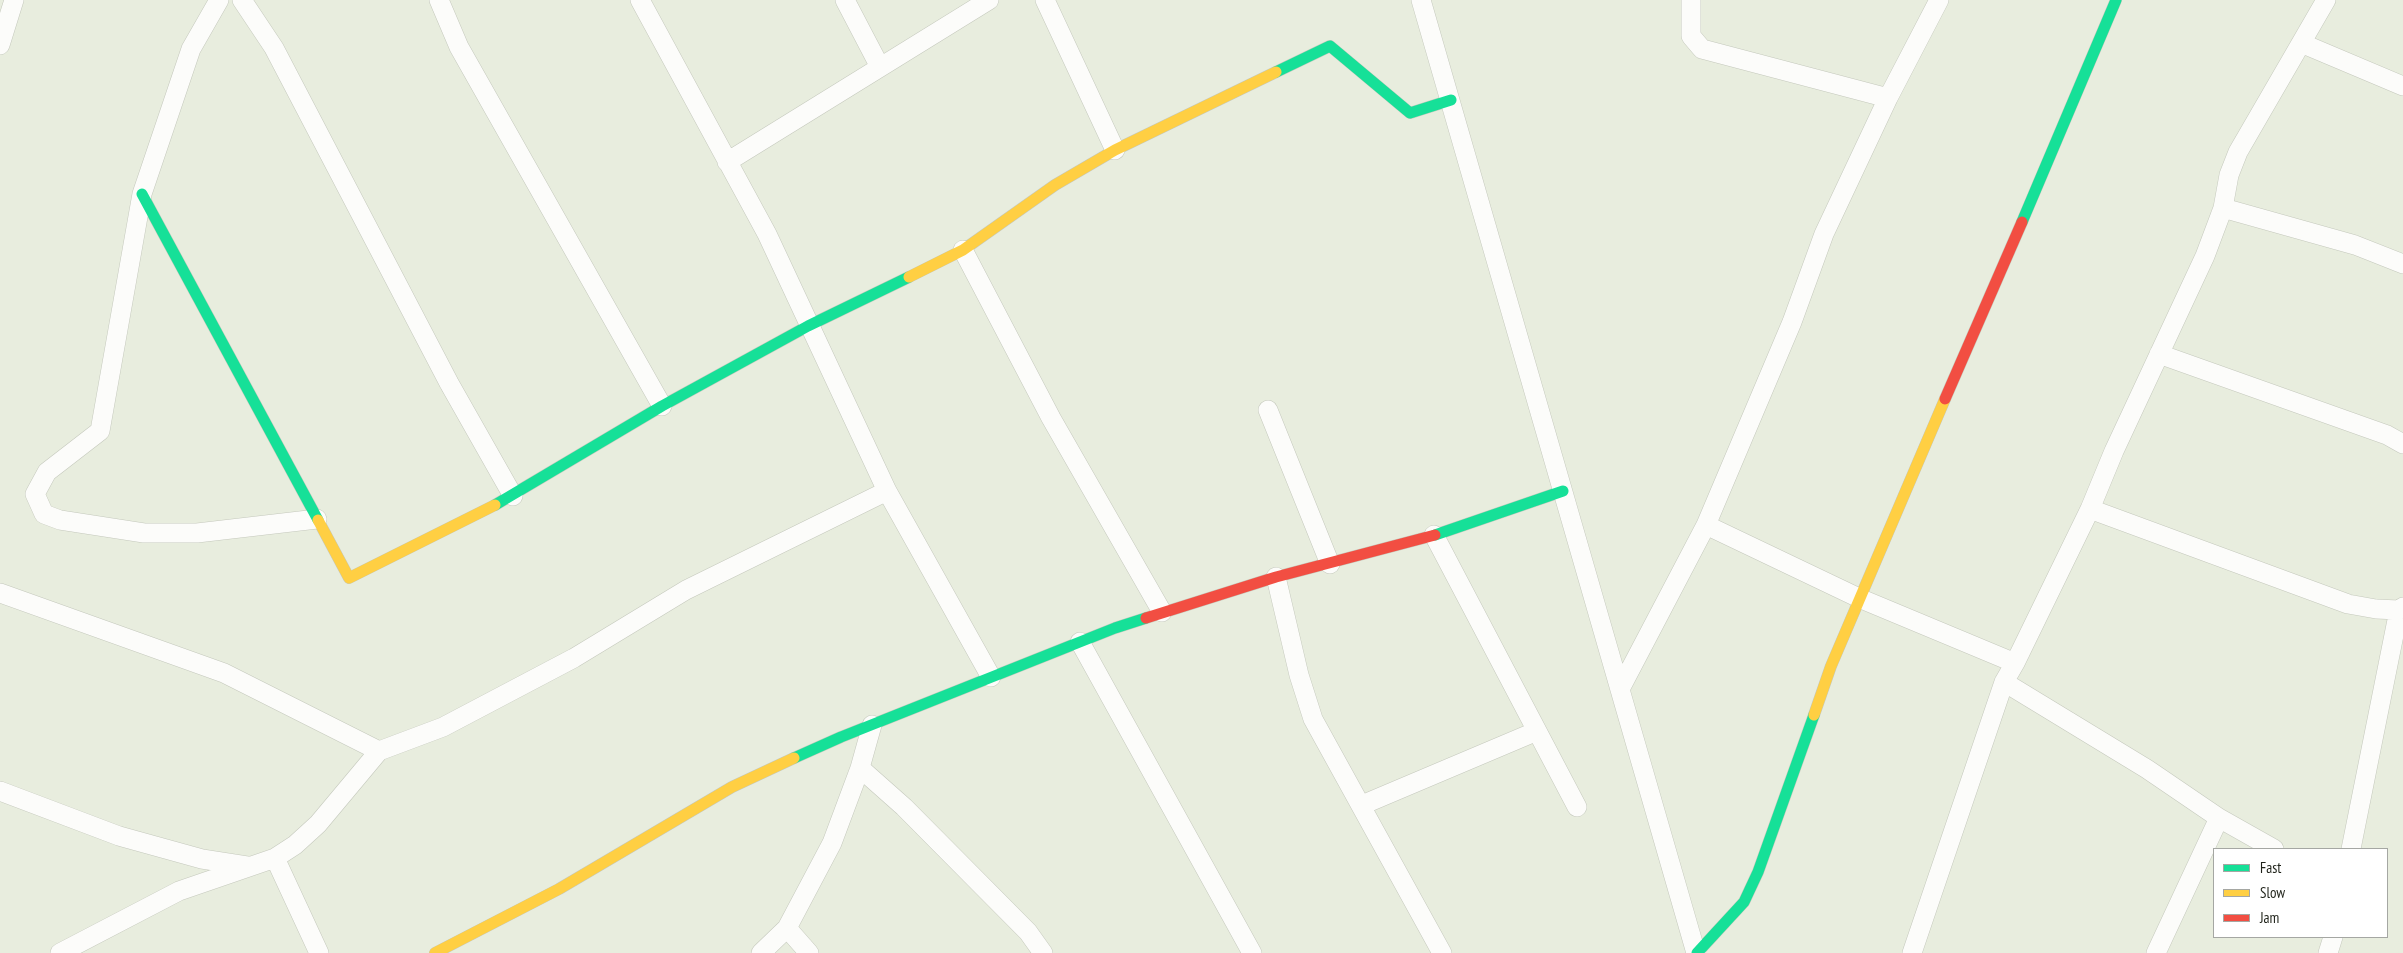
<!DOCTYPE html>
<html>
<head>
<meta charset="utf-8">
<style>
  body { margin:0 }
  #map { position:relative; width:2403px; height:953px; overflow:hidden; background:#e8edde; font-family:"PT Sans Narrow",sans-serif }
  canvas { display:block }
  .legend { position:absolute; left:2213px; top:848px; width:175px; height:90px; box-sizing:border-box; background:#fff; border:1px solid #a5a7a3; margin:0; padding:6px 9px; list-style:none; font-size:15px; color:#1f2219 }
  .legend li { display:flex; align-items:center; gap:10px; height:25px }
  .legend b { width:25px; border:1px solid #a5a7a3 }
</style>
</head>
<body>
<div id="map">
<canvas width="2403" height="953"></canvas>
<ul class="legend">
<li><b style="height:6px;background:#16e098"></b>Fast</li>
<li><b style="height:6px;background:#ffcf43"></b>Slow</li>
<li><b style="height:6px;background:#f24e42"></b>Jam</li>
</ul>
</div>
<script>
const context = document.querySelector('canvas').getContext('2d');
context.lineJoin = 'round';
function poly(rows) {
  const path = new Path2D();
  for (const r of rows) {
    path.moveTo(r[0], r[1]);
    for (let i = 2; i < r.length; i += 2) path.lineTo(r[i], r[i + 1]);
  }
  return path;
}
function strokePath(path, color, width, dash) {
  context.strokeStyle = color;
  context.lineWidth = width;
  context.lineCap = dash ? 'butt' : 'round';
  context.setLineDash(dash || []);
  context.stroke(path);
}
const street = poly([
  [219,0,191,49,142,194,100,431,47,472,35,494,44,514,60,520,144,533,197,533,317,519],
  [242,0,274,48,449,383,513,496],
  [439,0,459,47,662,406],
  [640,0,767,234,887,491,991,677],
  [845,0,880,67],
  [1045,0,1115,150],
  [1421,0,1696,953],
  [1691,0,1691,36,1702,49,1888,98],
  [2301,43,2403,86],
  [0,45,14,0],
  [727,162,989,0],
  [2223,208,2355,245,2403,264],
  [963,250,1051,418,1162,612],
  [2159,354,2387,435,2403,444],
  [1268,410,1330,564],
  [2090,509,2348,604,2376,609,2399,610,2403,607],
  [1706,525,1859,598,2015,663],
  [1434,535,1577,807],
  [1276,577,1299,675,1313,719,1442,953],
  [0,593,224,673,379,751],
  [1080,642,1252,953],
  [2004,682,2147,769,2219,818,2274,849],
  [1620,689,1706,525,1792,322,1824,234,1888,98,1939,0],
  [860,768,904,807,1028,932,1043,953],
  [0,791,119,836,202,859,247,866],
  [1362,805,1537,731],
  [2351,849,2399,610],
  [275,858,319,953],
  [787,928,809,953],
  [60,953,179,891,275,858,295,845,318,824,379,751,443,727,574,658,686,590,887,491],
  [761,953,787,928,832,843,860,768,872,725],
  [1912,953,2004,682,2015,663,2090,509,2114,451,2205,256,2223,208,2229,175,2238,152,2326,0],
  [2156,953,2219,818],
  [2328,953,2333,937]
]);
const fast = poly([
  [1276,72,1330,46,1410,113,1451,100],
  [142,194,318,520],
  [2022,222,2116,0],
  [495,505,662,406,808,326,909,277],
  [1435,535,1563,491],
  [794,758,841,737,1115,628,1146,618],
  [1697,953,1744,902,1758,872,1814,715]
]);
const slow = poly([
  [909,277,963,250,1055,185,1115,150,1276,72],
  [318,520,349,578,495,505],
  [1814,715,1831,666,1945,399],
  [435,953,559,889,732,787,794,758]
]);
const jam = poly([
  [1945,399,2022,222],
  [1146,618,1276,577,1435,535]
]);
strokePath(street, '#c4c8bc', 20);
strokePath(fast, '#c4c8bc', 12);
strokePath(slow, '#c4c8bc', 12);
strokePath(jam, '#c4c8bc', 12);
strokePath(street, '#fcfcfa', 19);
strokePath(fast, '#16e098', 11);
strokePath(slow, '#ffcf43', 11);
strokePath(jam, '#f24e42', 11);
</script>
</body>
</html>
